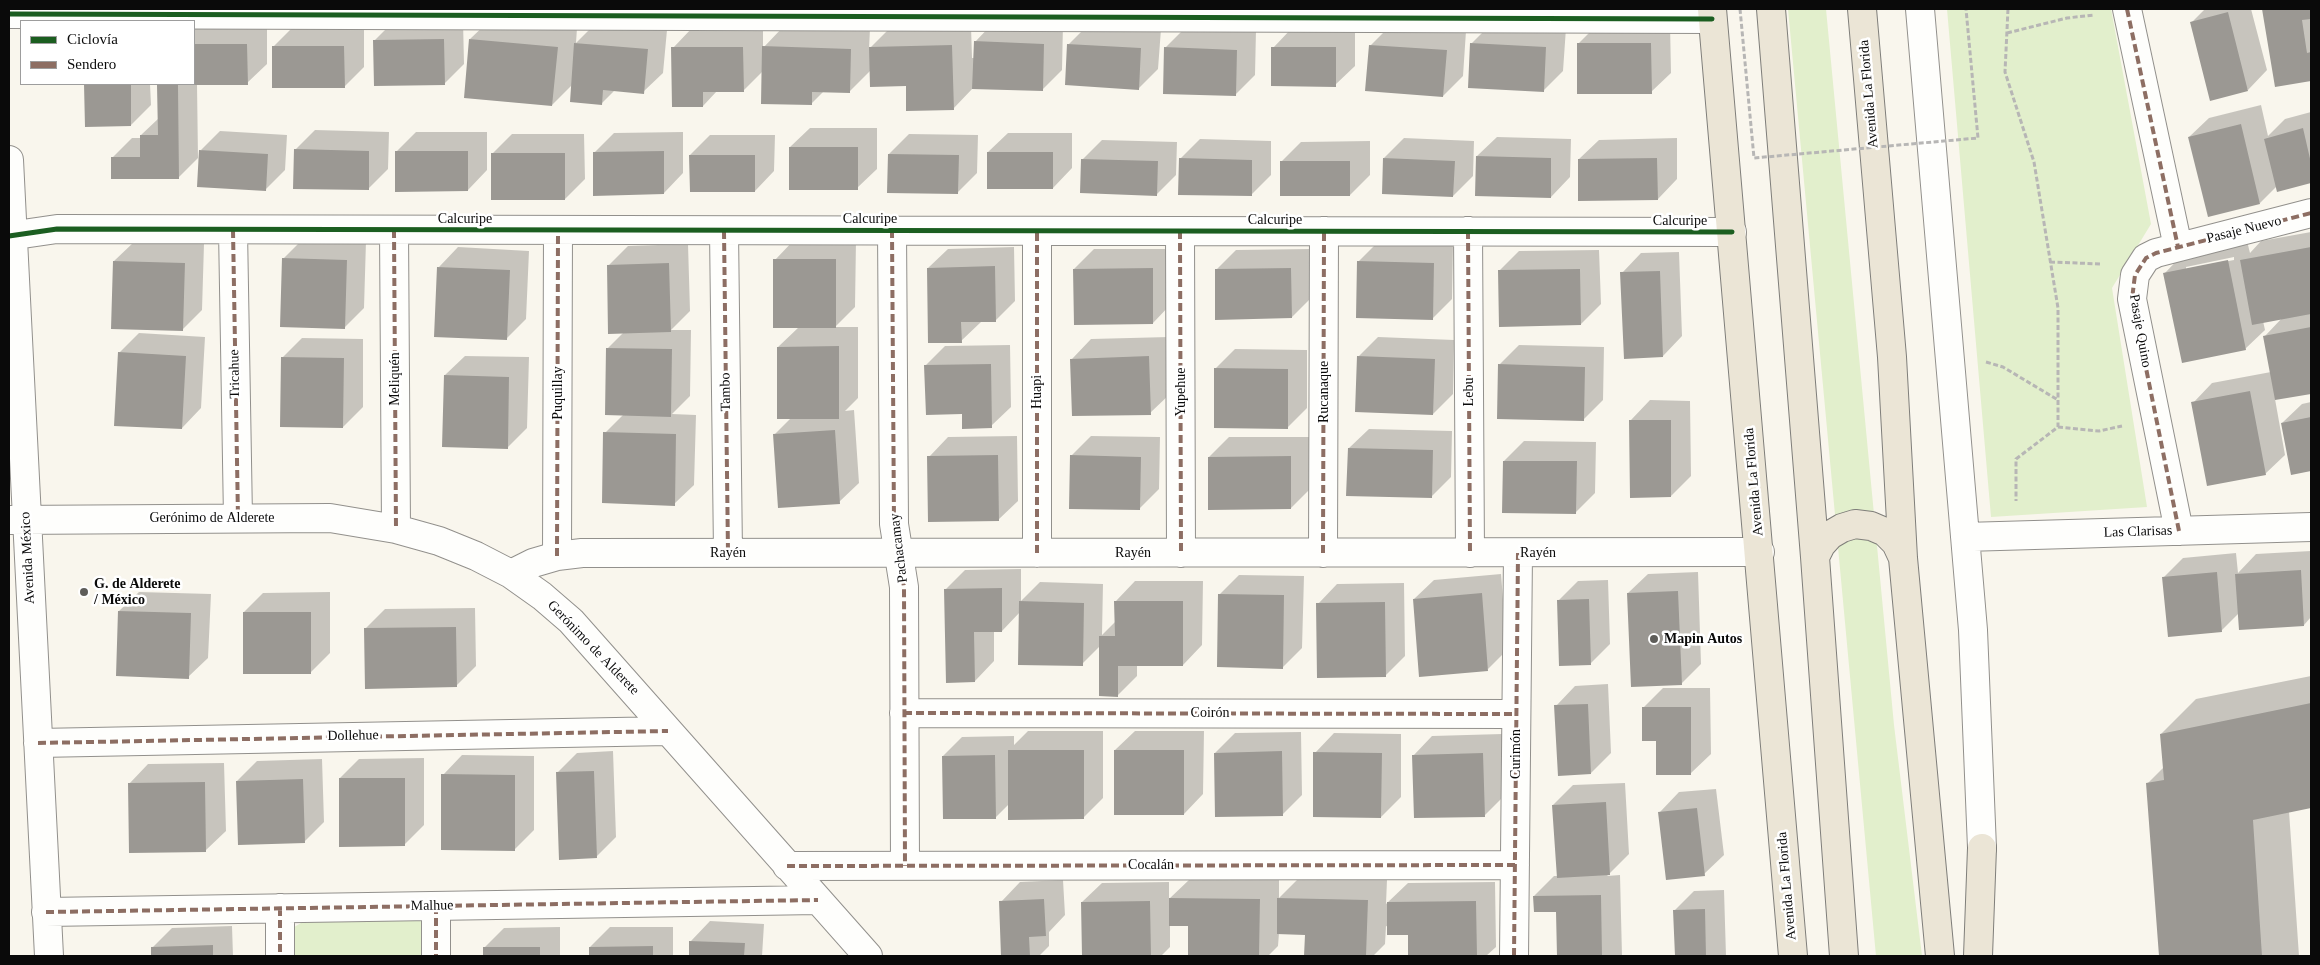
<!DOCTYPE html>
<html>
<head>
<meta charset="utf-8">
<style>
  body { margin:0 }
  #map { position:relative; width:2320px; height:965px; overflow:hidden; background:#f9f6ed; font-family:Georgia,serif }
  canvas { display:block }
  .frame { position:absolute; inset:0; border:10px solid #0a0a0a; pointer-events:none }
  .legend { position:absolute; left:20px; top:20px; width:175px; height:65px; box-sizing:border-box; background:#fff; border:1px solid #9d9d9d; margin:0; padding:6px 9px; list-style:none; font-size:15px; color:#0a0a0a }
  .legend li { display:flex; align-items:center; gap:10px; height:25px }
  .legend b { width:25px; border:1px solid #9d9d9d }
</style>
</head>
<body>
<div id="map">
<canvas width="2320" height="965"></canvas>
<div class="frame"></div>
<ul class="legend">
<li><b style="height:6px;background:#1b5e20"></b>Ciclovía</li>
<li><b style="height:6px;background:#8d6e63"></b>Sendero</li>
</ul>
</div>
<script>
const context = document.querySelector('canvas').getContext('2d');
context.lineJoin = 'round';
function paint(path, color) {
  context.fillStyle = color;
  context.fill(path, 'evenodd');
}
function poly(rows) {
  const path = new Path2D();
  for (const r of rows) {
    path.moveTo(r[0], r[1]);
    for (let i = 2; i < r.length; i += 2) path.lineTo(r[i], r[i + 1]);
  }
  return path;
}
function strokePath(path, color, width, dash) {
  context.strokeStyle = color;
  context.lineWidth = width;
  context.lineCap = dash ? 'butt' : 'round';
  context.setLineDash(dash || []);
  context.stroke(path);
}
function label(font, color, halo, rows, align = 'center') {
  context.font = font + ' Georgia,serif';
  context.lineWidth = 5;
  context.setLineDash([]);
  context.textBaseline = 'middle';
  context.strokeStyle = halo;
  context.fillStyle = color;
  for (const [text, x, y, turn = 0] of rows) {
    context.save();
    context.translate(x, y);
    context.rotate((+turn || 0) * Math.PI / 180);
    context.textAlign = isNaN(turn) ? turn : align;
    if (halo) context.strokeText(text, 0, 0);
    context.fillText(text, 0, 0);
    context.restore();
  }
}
const green = poly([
  [1788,9,1826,9,1894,725,1922,956,1876,956],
  [1947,9,2111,9,2151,224,2112,288,2147,507,1991,517],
  [414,916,424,924,425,956,291,956,291,929,311,917]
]);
const shadow = poly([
  [2205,9,2251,9,2267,70,2248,90,2192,22],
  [2263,9,2311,9,2311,80,2276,85],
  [463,20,464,64,444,84,375,40,394,21],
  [490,20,577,28,576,43,595,24,667,30,663,73,643,92,615,90,602,103,572,85,552,105,470,39],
  [994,22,1063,24,1062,70,1042,90,973,88,953,109,907,84,871,70,849,92,824,91,811,104,763,71,743,91,717,91,703,106,673,48,692,28,763,28,763,48,783,27,870,29,869,49,890,28,971,26,972,58,974,58,975,42],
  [1491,24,1566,28,1563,71,1543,91,1471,44],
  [1598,24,1670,24,1671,73,1651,92,1578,44],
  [198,25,267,25,267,64,247,83,197,84,198,158,178,178,112,158,132,138,141,138,141,135,159,118,160,84,194,84,194,30],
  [1088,25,1161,29,1158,69,1139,88,1068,45],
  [1390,26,1466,31,1463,76,1443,96,1370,46],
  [293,27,364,27,364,67,344,87,273,47],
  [1185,28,1256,30,1255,75,1235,95,1165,48],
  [1292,28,1355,28,1355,66,1335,85,1273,48],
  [85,84,150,84,151,105,131,125,86,125],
  [2261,105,2268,136,2285,119,2311,112,2311,182,2278,191,2277,186,2260,203,2189,137,2209,118],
  [810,128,877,128,877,169,857,188,790,147],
  [315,130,389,132,388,169,368,189,295,150],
  [220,131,287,135,285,170,265,190,201,150],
  [416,132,487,132,487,170,468,190,396,152],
  [683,132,683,173,664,193,594,153,614,133],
  [1008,133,1072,133,1072,168,1053,188,988,152],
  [512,134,584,134,585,179,565,199,492,154],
  [909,134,978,135,977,173,957,193,889,154],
  [710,135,775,135,774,171,755,191,690,155],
  [1497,137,1571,139,1570,177,1551,197,1477,156],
  [1404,138,1474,141,1473,176,1453,196,1384,158],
  [1677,138,1677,179,1658,199,1579,159,1599,140],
  [1200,139,1271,141,1271,175,1251,195,1180,159],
  [1102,140,1177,142,1176,175,1157,194,1082,160],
  [1370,141,1370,175,1350,195,1281,162,1301,142],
  [2311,232,2311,392,2275,399,2285,455,2265,474,2193,403,2212,383,2271,372,2265,336,2283,317,2263,321,2265,330,2245,349,2165,273,2184,253,2247,241,2250,253,2261,241],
  [2234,257,2234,260,2186,269,2186,267],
  [303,239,366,241,364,308,344,328,283,259],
  [794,240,856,240,855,307,835,327,858,327,858,398,845,411,854,410,859,483,839,502,775,434,791,418,778,347,799,327,775,260],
  [134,242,204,244,202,310,182,330,114,261],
  [1378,242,1453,244,1452,299,1432,319,1358,262],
  [688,244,690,311,671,330,691,330,690,396,672,414,696,415,694,485,674,504,605,433,623,415,607,349,624,332,608,266,628,246],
  [458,247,529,251,526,319,507,338,439,267],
  [1014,247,1015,301,996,320,981,322,961,341,928,268,948,249],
  [1094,249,1172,249,1172,303,1153,323,1074,269],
  [1310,249,1312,297,1292,317,1216,270,1236,250],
  [1599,250,1601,304,1581,324,1499,271,1519,251],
  [1679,252,1682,336,1663,356,1622,273,1641,253],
  [139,333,205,337,201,408,182,428,119,353],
  [1169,337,1170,394,1150,413,1072,359,1091,339],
  [1378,337,1454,340,1453,394,1433,414,1358,357],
  [302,338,363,339,363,407,343,427,282,358],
  [1010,345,1011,407,991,426,925,366,945,346],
  [1519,345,1604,347,1603,400,1584,419,1500,364],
  [1235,349,1307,350,1307,408,1288,427,1215,369],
  [465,356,529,357,527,428,507,448,445,375],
  [1650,400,1690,401,1691,476,1671,496,1631,420],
  [2311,402,2311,470,2292,473,2282,423,2302,404],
  [1369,429,1452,431,1451,477,1431,497,1349,448],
  [1017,436,1018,501,998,520,929,457,948,437],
  [1091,436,1160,437,1159,489,1139,509,1071,456],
  [1229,437,1310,437,1311,488,1291,508,1209,457],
  [1524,441,1596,442,1595,493,1575,513,1504,461],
  [2311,551,2311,617,2304,625,2239,613,2221,631,2164,577,2183,558,2236,553,2238,573,2256,554],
  [1021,569,1021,601,1040,582,1103,584,1102,635,1116,621,1116,601,1135,581,1203,581,1202,645,1183,665,1137,664,1137,676,1118,695,1100,646,1082,664,1020,612,1002,631,994,631,994,661,975,681,945,590,965,570],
  [1698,572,1701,664,1681,684,1628,593,1648,574],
  [1501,574,1507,650,1488,669,1414,599,1434,580],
  [1239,575,1304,576,1302,648,1283,667,1219,595],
  [1608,580,1610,644,1590,664,1559,600,1578,581],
  [1404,583,1405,656,1385,676,1318,604,1337,584],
  [139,592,211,594,208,658,188,677,119,611],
  [330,592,330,653,310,673,244,612,263,593],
  [475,608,476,666,456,686,366,628,385,609],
  [2311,676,2311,807,2289,811,2299,956,2161,956,2148,783,2164,767,2161,734,2196,699],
  [1608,684,1611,753,1591,773,1556,706,1575,686],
  [1663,688,1710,688,1711,754,1691,773,1657,740,1643,708],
  [1028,731,1103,731,1103,798,1083,818,1009,804,995,818,943,756,962,737,1014,736,1014,745],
  [1135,731,1204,731,1203,794,1184,814,1115,750],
  [1301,732,1302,795,1282,815,1215,753,1235,733],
  [1334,733,1401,734,1401,797,1381,817,1315,753],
  [1502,734,1504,796,1484,816,1413,756,1432,736],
  [613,751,616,837,596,857,557,773,577,753],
  [462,755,534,756,534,830,514,850,443,775],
  [424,758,424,825,404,845,340,778,359,759],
  [322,759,324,822,304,842,237,781,257,761],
  [224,763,226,831,206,850,129,784,148,764],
  [1625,783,1629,854,1607,876,1620,875,1622,956,1558,956,1557,911,1534,896,1554,876,1558,876,1553,805,1573,785],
  [1716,789,1724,855,1704,874,1660,812,1679,792],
  [1190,879,1279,880,1279,898,1298,879,1387,880,1386,904,1408,883,1495,882,1496,947,1486,956,1410,956,1409,934,1386,926,1385,944,1373,956,1306,956,1306,934,1279,933,1278,946,1268,956,1189,956,1190,924,1170,925,1170,947,1161,956,1083,956,1082,902,1102,883,1169,882,1169,899],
  [1063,880,1065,915,1049,932,1049,946,1039,956,1003,956,1001,902,1020,882],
  [1724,890,1726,956,1676,956,1675,910,1694,891],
  [710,921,764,924,762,956,690,956,691,941],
  [232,926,233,956,152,956,152,948,172,928],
  [560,927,560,956,484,956,484,948,504,928],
  [610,927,673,927,673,956,590,956,590,947]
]);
const building = poly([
  [2262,9,2311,9,2311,19,2302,20,2307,53,2311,52,2311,81,2275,87],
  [2228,12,2248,91,2210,101,2190,22],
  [444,39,445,85,374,86,373,40],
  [469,39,558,47,552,106,464,98],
  [974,41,1044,44,1043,91,972,89],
  [574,43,648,49,644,94,603,90,602,105,570,102],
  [1470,43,1546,47,1544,92,1468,88],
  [1577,43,1651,43,1652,94,1577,94],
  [194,44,247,44,248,85,194,85],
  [1067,44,1141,48,1139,90,1065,85],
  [952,45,954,110,906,111,906,86,870,87,869,47],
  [1369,45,1447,50,1443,97,1365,91],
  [272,46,344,46,345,88,272,88],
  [762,46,851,49,850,93,812,92,812,105,761,104],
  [671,47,743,47,744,92,703,92,703,107,672,107],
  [1164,47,1237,50,1236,96,1163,94],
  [1271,47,1336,47,1336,87,1271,86],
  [84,84,131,84,131,126,85,127],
  [157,85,178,85,179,179,111,179,111,157,140,157,140,135,158,135],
  [2241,124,2260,204,2208,217,2188,137],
  [2303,128,2311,163,2311,183,2277,192,2264,139],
  [789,147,858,147,858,190,789,190],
  [294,149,369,151,369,190,293,189],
  [199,150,268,154,266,191,197,187],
  [395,151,468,151,468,191,395,192],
  [664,151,664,194,593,196,593,152],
  [987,152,1053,152,1053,189,987,189],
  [491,153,565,153,565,200,491,200],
  [888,154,959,155,958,194,887,193],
  [689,155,755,155,755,192,690,192],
  [1476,156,1551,158,1551,198,1475,196],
  [1179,158,1252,160,1252,196,1178,195],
  [1383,158,1455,161,1453,197,1382,194],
  [1657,158,1658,200,1578,201,1578,159],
  [1081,159,1158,161,1157,196,1080,193],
  [1280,161,1350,161,1350,196,1280,196],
  [2311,247,2311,314,2252,325,2240,260],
  [282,258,347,260,345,329,280,327],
  [773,259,836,259,836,328,773,328],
  [2228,260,2246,350,2182,363,2163,273],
  [113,261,185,263,183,331,111,329],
  [1357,261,1434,263,1433,320,1356,318],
  [669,263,671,332,608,334,607,265],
  [995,266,996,322,961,322,962,343,928,343,927,268],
  [437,267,510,270,507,340,434,337],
  [1153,268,1153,324,1074,325,1073,269],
  [1291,268,1292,318,1215,320,1215,269],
  [1580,269,1581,325,1499,327,1498,270],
  [1660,271,1663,357,1624,359,1620,272],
  [2311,327,2311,394,2275,400,2263,336],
  [839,346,839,419,777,419,777,347],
  [606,348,672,349,671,417,605,415],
  [118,352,186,356,182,429,114,426],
  [1149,356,1151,415,1072,416,1070,359],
  [1357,356,1435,359,1433,415,1355,412],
  [281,357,344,358,343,428,280,427],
  [991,364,992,428,962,429,962,414,926,415,924,365],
  [1498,364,1585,367,1584,421,1497,419],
  [1214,368,1288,369,1288,429,1214,428],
  [444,375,509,377,508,449,442,447],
  [2250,391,2266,475,2207,486,2191,402],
  [2311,417,2311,471,2291,475,2281,423],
  [1629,420,1671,420,1671,497,1630,498],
  [835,430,840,504,778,508,773,434],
  [603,432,676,434,675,506,602,503],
  [1348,448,1433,450,1432,498,1346,496],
  [998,455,999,521,928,522,927,456],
  [1070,455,1141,457,1140,510,1069,509],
  [1291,456,1291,509,1208,510,1208,457],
  [1503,461,1577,461,1576,514,1502,513],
  [2301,570,2304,626,2239,630,2235,574],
  [2217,572,2222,632,2168,637,2162,577],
  [1002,588,1002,632,974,632,975,682,946,683,944,589],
  [1678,591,1682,685,1631,687,1627,593],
  [1482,593,1488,671,1419,677,1413,599],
  [1218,594,1284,595,1283,669,1217,667],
  [1589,599,1591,665,1559,666,1557,600],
  [1019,601,1084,603,1083,666,1018,665],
  [1114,601,1183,601,1183,666,1118,666,1118,697,1099,696,1099,636,1115,636],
  [1385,602,1386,677,1317,678,1316,603],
  [118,611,191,613,189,679,116,676],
  [243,612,311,612,311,674,243,674],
  [456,627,457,687,365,689,364,628],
  [2311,703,2311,808,2253,820,2262,956,2159,956,2146,783,2164,780,2160,734],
  [1588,704,1591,774,1558,776,1554,705],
  [1642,707,1691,707,1691,775,1656,775,1656,741,1642,741],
  [1008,750,1084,750,1084,819,1008,820],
  [1114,750,1184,750,1184,815,1114,815],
  [1282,751,1283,816,1215,817,1214,753],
  [1313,752,1382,753,1381,818,1313,817],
  [1483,753,1485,817,1414,818,1412,755],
  [995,755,996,819,943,819,942,756],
  [594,771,597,858,559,860,556,772],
  [441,774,515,775,515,851,441,850],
  [339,778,405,778,405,846,339,847],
  [303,779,305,843,238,845,236,781],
  [205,782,206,852,129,853,128,783],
  [1606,802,1610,875,1557,878,1552,805],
  [1697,808,1705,876,1666,880,1658,812],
  [1601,895,1602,956,1557,956,1556,912,1534,912,1533,896],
  [1169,898,1260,899,1259,956,1188,956,1188,926,1169,926],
  [1277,898,1368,900,1366,956,1304,956,1305,935,1277,934],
  [1044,899,1046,936,1029,937,1030,956,1001,956,999,901],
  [1150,901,1151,956,1082,956,1081,902],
  [1476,901,1477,956,1408,956,1408,935,1387,935,1387,902],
  [1705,909,1706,956,1675,956,1673,910],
  [689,941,745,943,744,956,689,956],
  [213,945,213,956,151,956,151,947],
  [653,946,653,956,589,956,589,947],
  [483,947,540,947,540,956,483,956]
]);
const path = poly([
  [2008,9,2005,72,2034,162,2058,308,2058,427,2016,459,2016,501],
  [2007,33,2067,18,2094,15],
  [2050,262,2102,264],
  [1986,362,2003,367,2058,400],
  [2058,427,2099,431,2122,426]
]);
const minor = poly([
  [1920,9,1973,630,1982,848],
  [2127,9,2178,247],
  [9,14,1712,19],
  [9,160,49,956],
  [233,230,238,518],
  [394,230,396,529],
  [892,230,894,524,904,587,905,866],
  [724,231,728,553],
  [1180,231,1181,553],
  [1468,231,1470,553],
  [9,236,57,229,1732,232],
  [9,520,330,518,396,529,439,541,476,556,511,574,542,596,571,621,868,956],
  [2179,531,2132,299,2135,275,2146,258,2156,253,2311,213],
  [1965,537,2311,527],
  [1037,553,1037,231],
  [1323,553,1324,231],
  [557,556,558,230],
  [511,574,533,563,557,556,582,553,1760,552],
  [904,713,1516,714],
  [38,743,668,731],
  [787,866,1515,865],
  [436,906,436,956],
  [280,908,280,956],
  [46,912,818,900],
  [1514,956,1518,553]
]);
const major = poly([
  [1712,9,1793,956],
  [1771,9,1815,557,1844,956],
  [1862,9,1892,357,1903,558,1940,956],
  [1815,557,1821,545,1830,535,1842,528,1855,524,1871,526,1885,532,1896,543,1903,558],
  [1978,956,1982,848]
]);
const pathBridge = poly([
  [1740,9,1754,158,1978,138,1966,9]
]);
const quiet = poly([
  [2127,9,2178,247],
  [233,230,238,518],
  [394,230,396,529],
  [892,230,894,524,904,587,905,866],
  [724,231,728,553],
  [1180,231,1181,553],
  [1468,231,1470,553],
  [2179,531,2132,299,2135,275,2146,258,2156,253,2311,213],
  [1037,553,1037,231],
  [1323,553,1324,231],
  [557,556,558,230],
  [904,713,1516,714],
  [38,743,668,731],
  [787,866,1515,865],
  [436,906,436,956],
  [280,908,280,956],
  [46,912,818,900],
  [1514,956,1518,553]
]);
const cycleway = poly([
  [9,14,1712,19],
  [9,236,57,229,1732,232]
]);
const markers = [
  [84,592,5,"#5e5d59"],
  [1654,639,5,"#5e5d59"]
];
const streetNames = [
  ["Avenida La Florida",1869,94,-95],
  ["Calcuripe",465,219],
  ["Calcuripe",870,219],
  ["Calcuripe",1275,220],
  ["Calcuripe",1680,221],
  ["Pasaje Nuevo",2244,230,-14],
  ["Pasaje Quino",2140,331,80],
  ["Tricahue",235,374,-91],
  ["Meliquén",395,379,-90],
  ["Tambo",726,392,-91],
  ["Huapi",1037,392,-90],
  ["Yupehue",1181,392,-90],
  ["Rucanaque",1324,392,-90],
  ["Lebu",1469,392,-90],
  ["Puquillay",558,393,-90],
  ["Avenida La Florida",1754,482,-95],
  ["Gerónimo de Alderete",212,518],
  ["Las Clarisas",2138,532,-2],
  ["Pachacamay",899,548,-97],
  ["Rayén",728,553],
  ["Rayén",1133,553],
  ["Rayén",1538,553],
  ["Avenida México",28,558,-93],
  ["Gerónimo de Alderete",593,648,46],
  ["Coirón",1210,713],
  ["Dollehue",353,736,-1],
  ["Curimón",1516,754,-90],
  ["Cocalán",1151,865],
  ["Avenida La Florida",1787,886,-95],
  ["Malhue",432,906,-1]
];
const poiNames = [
  ["G. de Alderete",94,584],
  ["/ México",94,600],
  ["Mapin Autos",1664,639]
];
paint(green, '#e2efcc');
paint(shadow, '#0003');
paint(building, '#9b9893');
strokePath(minor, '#92908c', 30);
strokePath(major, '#7f7e7a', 30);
strokePath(path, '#b7b6b5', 3, [5, 2.5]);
strokePath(minor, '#fefefc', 28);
strokePath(major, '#ebe5d6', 28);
strokePath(pathBridge, '#b7b6b5', 3, [5, 2.5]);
strokePath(quiet, '#8d6e63', 4, [8, 4]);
strokePath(cycleway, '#1b5e20', 5);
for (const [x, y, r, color] of markers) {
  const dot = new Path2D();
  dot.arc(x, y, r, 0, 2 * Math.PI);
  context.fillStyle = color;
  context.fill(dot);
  strokePath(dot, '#fff', 2);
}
label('14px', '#0a0a0a', '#fff', streetNames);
label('bold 14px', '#0a0a0a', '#fff', poiNames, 'left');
</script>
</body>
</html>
